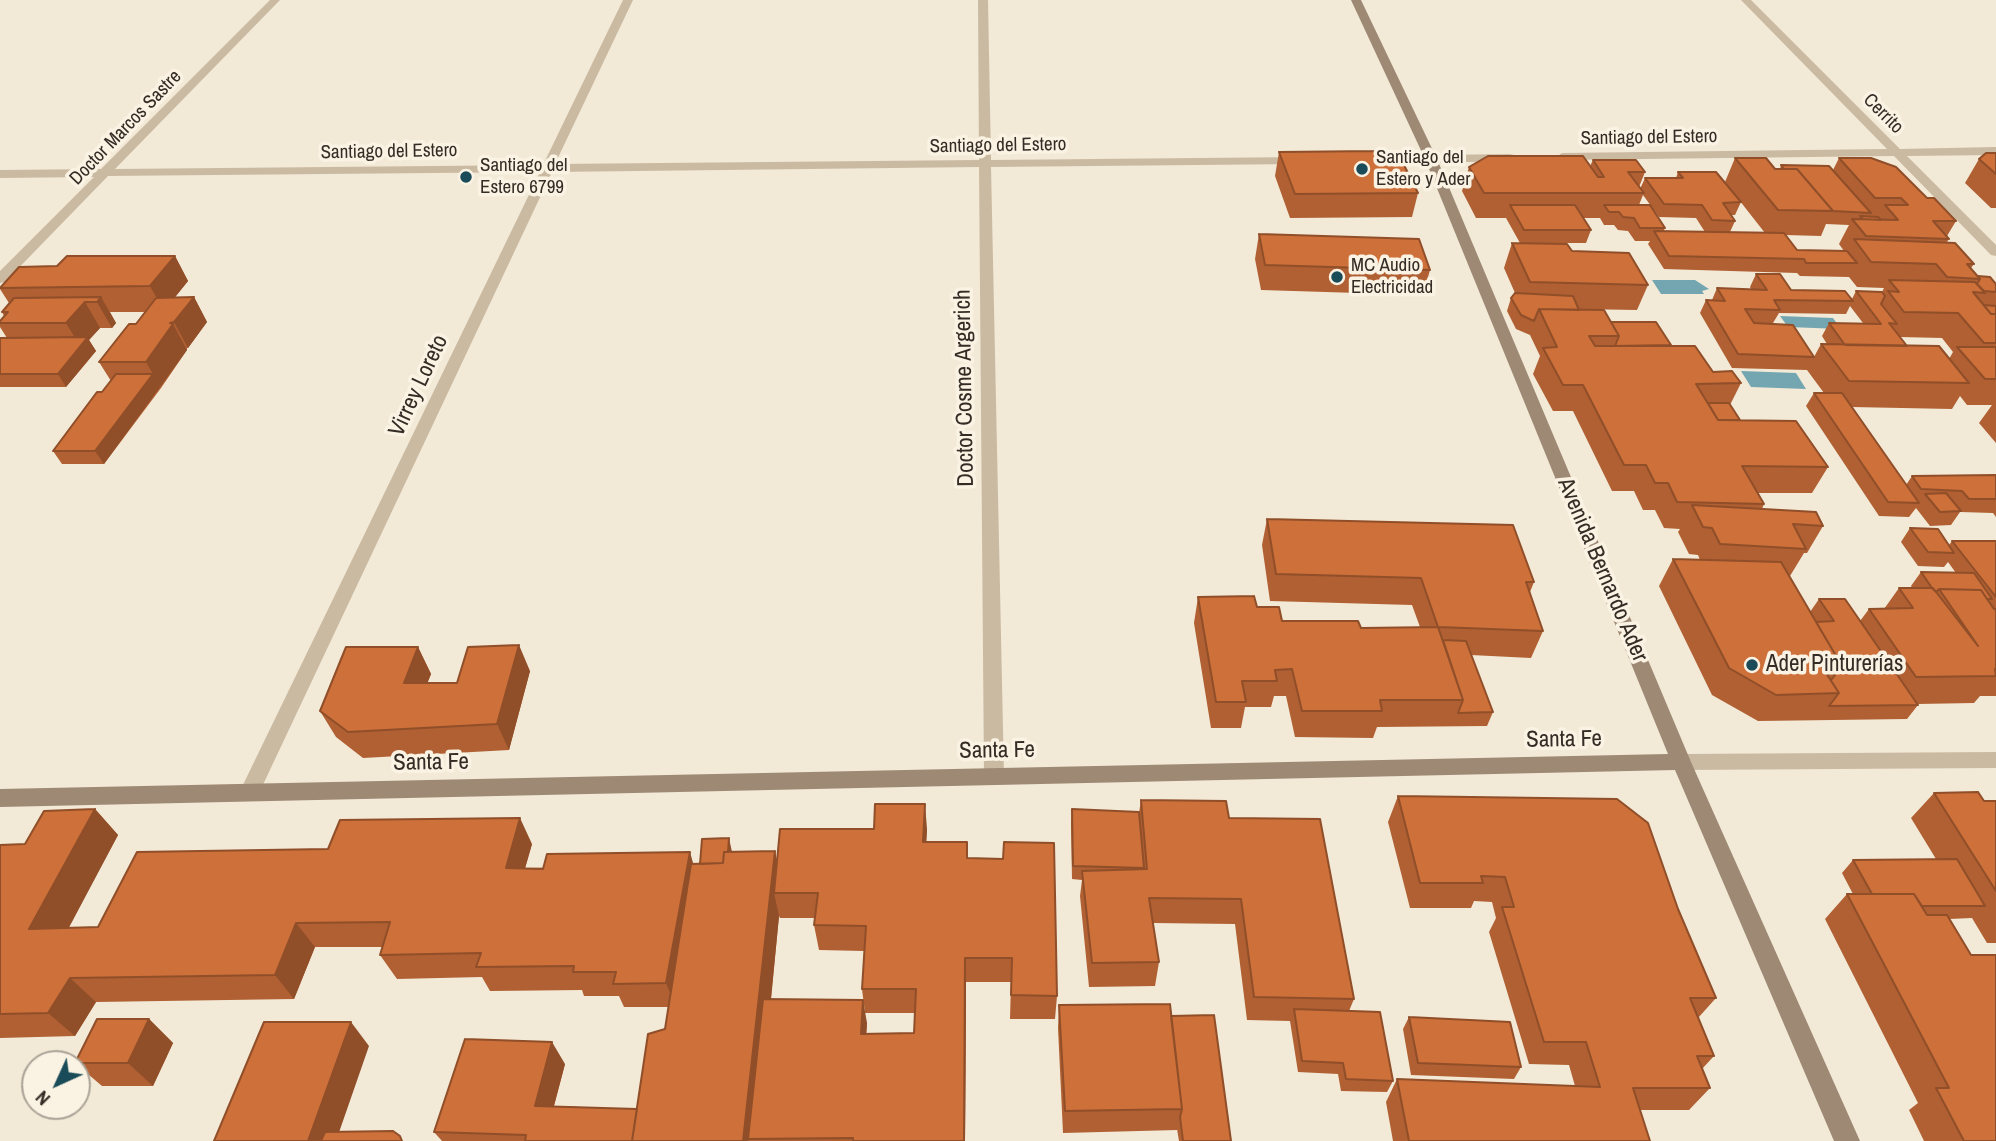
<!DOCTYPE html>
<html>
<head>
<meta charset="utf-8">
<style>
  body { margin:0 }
  #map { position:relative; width:1996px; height:1141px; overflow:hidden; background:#f2e9d7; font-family:"Archivo Narrow",sans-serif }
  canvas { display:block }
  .north { position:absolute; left:21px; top:1050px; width:70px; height:70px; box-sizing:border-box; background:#faf2e3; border:2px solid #aba397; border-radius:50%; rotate:225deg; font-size:19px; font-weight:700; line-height:28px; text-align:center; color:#352c25 }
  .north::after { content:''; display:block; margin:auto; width:24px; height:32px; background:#194c58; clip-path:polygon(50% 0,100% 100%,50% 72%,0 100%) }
</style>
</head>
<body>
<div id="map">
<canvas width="1996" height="1141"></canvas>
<div class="north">N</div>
</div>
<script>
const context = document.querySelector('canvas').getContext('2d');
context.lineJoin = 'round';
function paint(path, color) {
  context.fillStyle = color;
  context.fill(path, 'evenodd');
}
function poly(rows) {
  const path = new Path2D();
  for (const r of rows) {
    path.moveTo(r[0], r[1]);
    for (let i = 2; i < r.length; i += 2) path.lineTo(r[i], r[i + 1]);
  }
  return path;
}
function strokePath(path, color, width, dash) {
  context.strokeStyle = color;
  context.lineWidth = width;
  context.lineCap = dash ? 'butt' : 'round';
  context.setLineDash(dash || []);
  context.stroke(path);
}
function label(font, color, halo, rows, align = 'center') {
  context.font = font + ' "Archivo Narrow",sans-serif';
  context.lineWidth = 7;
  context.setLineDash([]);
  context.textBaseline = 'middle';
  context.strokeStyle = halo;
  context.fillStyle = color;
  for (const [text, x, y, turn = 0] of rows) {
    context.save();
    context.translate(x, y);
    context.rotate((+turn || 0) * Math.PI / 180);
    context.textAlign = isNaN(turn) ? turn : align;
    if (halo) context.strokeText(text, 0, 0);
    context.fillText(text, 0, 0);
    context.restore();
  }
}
const water = poly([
  [1652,280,1695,280,1709,289,1702,291,1704,294,1661,294],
  [1780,316,1833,318,1841,329,1788,327],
  [1741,371,1796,373,1806,389,1751,387]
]);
const street = poly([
  [270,0,280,0,115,169,543,165,623,0,633,0,555,164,979,160,978,0,988,0,991,160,1304,157,1306,160,1300,164,991,167,1004,776,1001,782,994,784,987,782,984,776,979,167,552,172,260,791,257,797,250,800,243,797,240,791,540,172,108,176,5,282,0,283,0,271,94,177,0,178,0,170,101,169,270,0],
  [1741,0,1751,0,1900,149,1996,147,1996,155,1907,156,1996,245,1996,256,1991,255,1894,156,1558,160,1556,157,1562,153,1887,149,1741,0],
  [1510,154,1514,155,1514,161,1373,164,1367,160,1373,156,1510,154],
  [1996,752,1996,768,1681,770,1674,768,1671,762,1674,756,1681,754,1996,752]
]);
const secondary = poly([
  [1351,0,1361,0,1437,159,1691,762,1860,1141,1834,1141,1675,770,0,807,0,789,1668,754,1425,159,1351,0]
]);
const wall = poly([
  [1279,152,1418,193,1412,217,1290,218,1275,176],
  [1996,153,1996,208,1991,208,1965,183,1979,159],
  [1735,158,1775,169,1780,169,1781,165,1833,170,1839,158,1927,198,1956,221,1947,236,1949,239,1947,242,1974,264,1971,268,1978,276,1996,284,1996,443,1979,423,1992,405,1967,405,1960,396,1952,409,1852,407,1906,485,1912,476,1996,475,1996,517,1993,513,1960,512,1951,525,1930,526,1916,508,1909,517,1879,516,1806,406,1814,393,1824,393,1807,370,1732,368,1700,313,1706,300,1712,300,1717,288,1751,289,1750,287,1756,274,1791,290,1852,299,1856,291,1882,292,1884,288,1857,287,1849,277,1800,276,1797,273,1664,269,1648,244,1650,241,1635,241,1628,231,1618,230,1614,225,1604,225,1600,218,1583,218,1591,230,1586,243,1520,243,1506,218,1476,218,1462,191,1469,167,1590,166,1593,160,1645,172,1639,187,1640,189,1645,178,1676,178,1678,172,1741,202,1735,215,1731,215,1735,221,1730,232,1765,233,1725,182],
  [1643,195,1659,217,1696,218,1705,232,1663,232,1665,228,1639,205],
  [1826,224,1849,225,1839,244,1844,251,1797,250,1785,235,1821,236],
  [1850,306,1863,323,1829,323,1822,336,1827,344,1821,344,1814,357,1754,323,1773,323,1779,313,1846,314],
  [1900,337,1942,338,1953,352,1949,359,1907,346],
  [1259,234,1430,270,1423,295,1261,290,1255,259],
  [1512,243,1572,251,1648,285,1637,310,1578,309,1670,346,1713,372,1741,383,1730,405,1740,420,1828,467,1812,493,1758,493,1764,504,1762,509,1823,526,1807,553,1804,553,1790,576,1789,575,1810,612,1819,599,1860,621,1869,609,1884,609,1899,588,1912,588,1911,586,1921,572,1956,573,1948,562,1944,567,1918,566,1901,542,1910,528,1949,545,1952,541,1996,541,1996,696,1980,696,1974,703,1917,704,1918,705,1907,719,1758,721,1712,695,1659,586,1673,559,1700,560,1698,555,1689,554,1678,532,1680,529,1664,528,1655,510,1643,510,1634,491,1612,491,1573,411,1553,411,1533,374,1540,356,1530,335,1516,329,1507,311,1511,298,1515,293,1504,268],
  [175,256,188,281,175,297,194,297,207,322,188,348,187,348,187,350,161,388,104,464,62,464,53,451,111,381,99,362,136,324,145,312,110,312,116,323,112,328,100,328,89,340,96,351,66,387,0,387,0,338,7,338,0,327,0,321,4,316,2,312,9,303,0,289,0,287,57,266],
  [1267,519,1534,582,1530,592,1543,631,1531,658,1471,655,1493,712,1487,726,1377,727,1373,738,1295,737,1286,696,1274,696,1271,707,1245,707,1241,728,1211,728,1194,623,1198,597,1257,607,1282,621,1361,628,1420,627,1412,605,1270,601,1262,545],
  [418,647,431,674,427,683,457,683,530,671,509,750,363,758,336,737,320,711],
  [1934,793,1984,801,1996,801,1996,943,1987,943,1972,918,1949,919,1996,1141,1924,1141,1909,1110,1918,1103,1825,919,1847,894,1853,894,1842,873,1853,860,1936,859,1911,818],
  [1398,796,1678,909,1716,998,1698,1018,1714,1056,1702,1069,1710,1088,1689,1110,1640,1110,1650,1141,1393,1141,1386,1102,1397,1079,1575,1086,1569,1065,1529,1064,1489,932,1496,918,1492,902,1474,901,1471,908,1410,908,1388,822],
  [1141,800,1229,818,1354,999,1349,1011,1393,1081,1387,1092,1341,1091,1338,1074,1298,1072,1290,1021,1247,1020,1235,924,1153,923,1159,962,1155,986,1089,987,1080,896,1082,880,1072,879,1071,823,1072,809,1139,813],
  [95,809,118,835,68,928,98,927,328,849,532,844,525,868,700,864,732,852,775,851,777,862,927,829,926,842,968,858,1057,996,1055,1019,1010,1019,1011,982,966,982,965,1141,442,1141,434,1132,565,1064,554,1106,637,1109,665,1029,668,1007,624,1007,619,996,584,996,582,990,490,991,482,977,397,979,380,955,382,947,315,947,294,999,96,1002,75,1036,0,1038,0,845,25,844],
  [779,916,780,918,815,918,814,925,819,950,864,951,862,989,865,1013,915,1013,914,1033,866,1034,867,1023,771,1000],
  [1059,1005,1171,1016,1231,1141,1179,1141,1177,1129,1177,1130,1063,1133,1058,1028],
  [1409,1017,1521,1067,1514,1079,1411,1075,1403,1029],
  [149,1019,173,1043,153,1086,102,1086,75,1063]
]);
const shadedWall = poly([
  [175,256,188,281,164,311,150,286],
  [101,297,116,323,112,328,97,302],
  [194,297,207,322,188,348,174,322],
  [85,302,100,328,89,340,96,351,66,387,58,374,80,346,66,323],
  [173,324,187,350,104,464,95,451,153,374,146,362],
  [519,645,530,671,509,750,497,724],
  [418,647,431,674,417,710,404,683],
  [925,804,927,829,925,868,923,842],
  [95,809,118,835,55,954,29,929],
  [520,818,532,844,518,893,506,868],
  [729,838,732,852,725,882],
  [775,851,782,886,774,893,779,916,757,1139,748,1139,749,1141,743,1141],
  [690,852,697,877,676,1007,666,983],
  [296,923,315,947,294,999,275,975],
  [965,958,966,982,965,1141,964,1141],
  [70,978,96,1002,75,1036,48,1013],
  [863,1000,867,1023,865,1057,861,1034],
  [149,1019,173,1043,153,1086,128,1063],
  [351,1022,369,1046,336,1141,308,1141],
  [552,1042,565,1064,548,1128,535,1106]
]);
const building = poly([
  [1374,151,1402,161,1418,193,1295,194,1279,152,1374,151],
  [1986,153,1996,153,1996,174,1979,159,1986,153],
  [1488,156,1583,156,1598,177,1604,177,1593,160,1636,160,1645,172,1628,172,1644,193,1484,193,1469,167,1488,156],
  [1735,158,1766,158,1775,169,1797,169,1833,211,1778,210,1735,158],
  [1839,158,1871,158,1896,167,1927,198,1934,198,1956,221,1933,221,1949,239,1866,236,1852,219,1898,220,1885,205,1908,205,1901,198,1875,198,1839,158],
  [1781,165,1829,166,1871,213,1833,211,1797,169,1784,169,1781,165],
  [1678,172,1716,172,1741,202,1723,203,1735,221,1712,220,1702,205,1664,204,1645,178,1683,178,1678,172],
  [1510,205,1575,205,1591,230,1524,230,1510,205],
  [1604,205,1650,205,1665,228,1640,228,1634,218,1623,217,1619,212,1609,212,1604,205],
  [1860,216,1878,217,1881,220,1863,219,1860,216],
  [1654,231,1784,233,1797,250,1847,251,1857,263,1806,263,1804,259,1669,256,1654,231],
  [1259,234,1419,239,1430,270,1265,265,1259,234],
  [1854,239,1955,243,1974,264,1967,264,1980,279,1947,277,1936,264,1871,262,1854,239],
  [1512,243,1567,244,1572,251,1629,253,1648,285,1530,282,1512,243],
  [67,256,175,256,150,286,0,288,19,267,57,266,67,256],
  [1756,274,1780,274,1791,290,1845,291,1853,301,1774,300,1780,310,1745,309,1754,323,1793,325,1814,357,1738,354,1706,300,1725,301,1717,288,1767,290,1756,274],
  [1978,276,1990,277,1996,284,1996,292,1984,291,1977,284,1980,279,1978,276],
  [1889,280,1975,282,1985,293,1973,292,1991,314,1996,314,1996,343,1984,343,1958,313,1904,312,1888,291,1899,292,1889,280],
  [1856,291,1882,292,1885,296,1881,304,1897,324,1889,323,1907,346,1845,345,1829,323,1881,324,1856,291],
  [1515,293,1573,296,1579,310,1539,309,1534,321,1521,315,1511,298,1515,293],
  [101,297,97,302,85,302,66,323,0,323,0,321,8,312,2,312,14,298,101,297],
  [194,297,174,322,170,323,173,324,146,362,99,362,129,324,136,324,156,298,194,297],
  [1984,305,1996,306,1996,314,1991,314,1984,305],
  [1539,309,1604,310,1619,336,1589,336,1595,346,1695,346,1713,372,1732,371,1741,383,1696,384,1718,420,1796,421,1828,467,1742,466,1764,504,1677,502,1668,483,1655,483,1646,465,1624,465,1583,385,1563,385,1543,348,1557,347,1539,309],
  [1611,322,1656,322,1671,345,1615,346,1619,336,1611,322],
  [88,337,58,374,0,374,0,338,88,337],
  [1821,344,1939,346,1969,383,1849,381,1821,344],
  [1957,347,1996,347,1996,379,1985,379,1957,347],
  [116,374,153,374,95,451,53,451,97,392,102,392,116,374],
  [1814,393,1842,393,1919,503,1888,502,1814,393],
  [1708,403,1729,403,1740,420,1718,420,1708,403],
  [1996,475,1996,499,1969,499,1962,491,1921,489,1912,476,1996,475],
  [1946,493,1961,511,1940,512,1925,494,1946,493],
  [1692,505,1816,512,1823,526,1793,524,1806,549,1720,544,1712,528,1703,527,1692,505],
  [1267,519,1513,525,1534,582,1526,582,1543,631,1438,627,1421,578,1276,574,1267,519],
  [1910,528,1938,529,1954,553,1928,552,1910,528],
  [1952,541,1996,541,1996,597,1952,541],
  [1673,559,1781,562,1842,666,1822,667,1839,693,1776,695,1729,668,1673,559],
  [1921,572,1974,573,1992,599,1987,599,1981,590,1939,589,1936,592,1932,588,1921,572],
  [1899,588,1933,588,1978,646,1939,589,1981,590,1994,609,1996,609,1996,669,1995,669,1996,676,1916,677,1869,609,1913,608,1899,588],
  [1254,596,1257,607,1279,607,1282,621,1358,621,1361,628,1438,627,1463,700,1380,700,1382,711,1302,711,1292,669,1275,670,1277,681,1242,681,1246,702,1216,702,1198,597,1254,596],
  [1819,599,1845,599,1918,705,1829,706,1839,693,1830,679,1832,679,1842,666,1816,622,1834,621,1819,599],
  [1443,640,1466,641,1493,712,1458,713,1463,700,1443,640],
  [519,645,497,724,348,732,320,711,346,647,418,647,404,683,457,683,468,647,519,645],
  [1978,792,1984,801,1996,801,1996,891,1934,793,1978,792],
  [1398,796,1617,799,1648,823,1678,909,1716,998,1690,998,1714,1056,1697,1056,1710,1088,1633,1088,1650,1141,1409,1141,1397,1079,1600,1087,1586,1042,1544,1042,1502,907,1514,907,1505,877,1481,876,1483,883,1420,883,1398,796],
  [1141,800,1226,801,1229,818,1320,819,1354,999,1254,997,1241,899,1149,898,1159,962,1092,963,1082,871,1147,869,1141,800],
  [875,804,925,804,923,842,967,842,967,858,1003,859,1004,842,1054,843,1057,996,1011,995,1012,958,965,958,964,1141,853,1141,853,1138,748,1139,763,999,863,1000,861,1034,914,1033,916,989,862,989,866,926,814,925,818,893,774,893,780,829,874,829,875,804],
  [95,809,29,929,98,927,137,852,328,849,340,820,520,818,506,868,543,869,547,854,690,852,666,983,613,984,616,972,573,972,574,966,476,967,481,953,380,955,390,922,296,923,275,975,70,978,48,1013,0,1014,0,845,25,844,44,811,95,809],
  [1072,809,1139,812,1144,868,1073,866,1072,809],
  [729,838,728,852,724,852,723,863,700,864,702,839,729,838],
  [775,851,743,1141,632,1141,648,1034,665,1029,691,864,723,863,724,852,775,851],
  [1957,859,1985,906,1922,906,1914,894,1872,894,1853,860,1957,859],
  [1847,894,1914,894,1927,915,1947,915,1971,955,1996,955,1996,1141,1964,1141,1936,1088,1949,1088,1847,894],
  [1170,1004,1182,1109,1065,1111,1059,1005,1170,1004],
  [1294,1009,1380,1012,1393,1081,1346,1079,1343,1063,1302,1061,1294,1009],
  [1214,1015,1231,1141,1183,1141,1180,1117,1182,1109,1171,1016,1214,1015],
  [1409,1017,1510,1022,1521,1067,1418,1063,1409,1017],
  [97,1019,149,1019,128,1063,75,1063,97,1019],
  [264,1022,351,1022,308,1141,214,1141,264,1022],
  [465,1039,552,1042,535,1106,637,1109,632,1141,525,1141,526,1135,434,1132,465,1039],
  [393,1131,400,1136,402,1141,321,1141,325,1132,393,1131]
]);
const markers = [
  [1362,169,7,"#194c58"],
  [466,177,7,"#194c58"],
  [1337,277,7,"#194c58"],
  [1752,665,7,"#194c58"]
];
const farStreetnames = [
  ["Cerrito",1883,114,45],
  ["Doctor Marcos Sastre",126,128,-46],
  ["Santiago del Estero",1649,138,-1],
  ["Santiago del Estero",998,146,-1],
  ["Santiago del Estero",389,152,-1]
];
const farPoinames = [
  ["Santiago del",1376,158],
  ["Estero y Ader",1376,180],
  ["Santiago del",480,166],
  ["Estero 6799",480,188],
  ["MC Audio",1351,266],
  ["Electricidad",1351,288]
];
const streetNames = [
  ["Virrey Loreto",419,386,-65],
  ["Doctor Cosme Argerich",965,388,-91],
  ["Avenida Bernardo Ader",1602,570,67],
  ["Santa Fe",1564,740,-1],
  ["Santa Fe",997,751,-1],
  ["Santa Fe",431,763,-1]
];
const poiNames = [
  ["Ader Pinturerías",1766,665]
];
paint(water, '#74a6b1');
paint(street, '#cbbaa2');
paint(secondary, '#9e8974');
paint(wall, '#b06032');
paint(shadedWall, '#904e29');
paint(building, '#cd703a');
strokePath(building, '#904e29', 2);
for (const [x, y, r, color] of markers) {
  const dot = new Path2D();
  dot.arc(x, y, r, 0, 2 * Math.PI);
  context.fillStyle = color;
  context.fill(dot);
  strokePath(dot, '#faf2e3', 2.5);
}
label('19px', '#352c25', '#faf2e3', farStreetnames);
label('19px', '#352c25', '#faf2e3', farPoinames, 'left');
label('23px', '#352c25', '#faf2e3', streetNames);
label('23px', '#352c25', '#faf2e3', poiNames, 'left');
</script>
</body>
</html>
